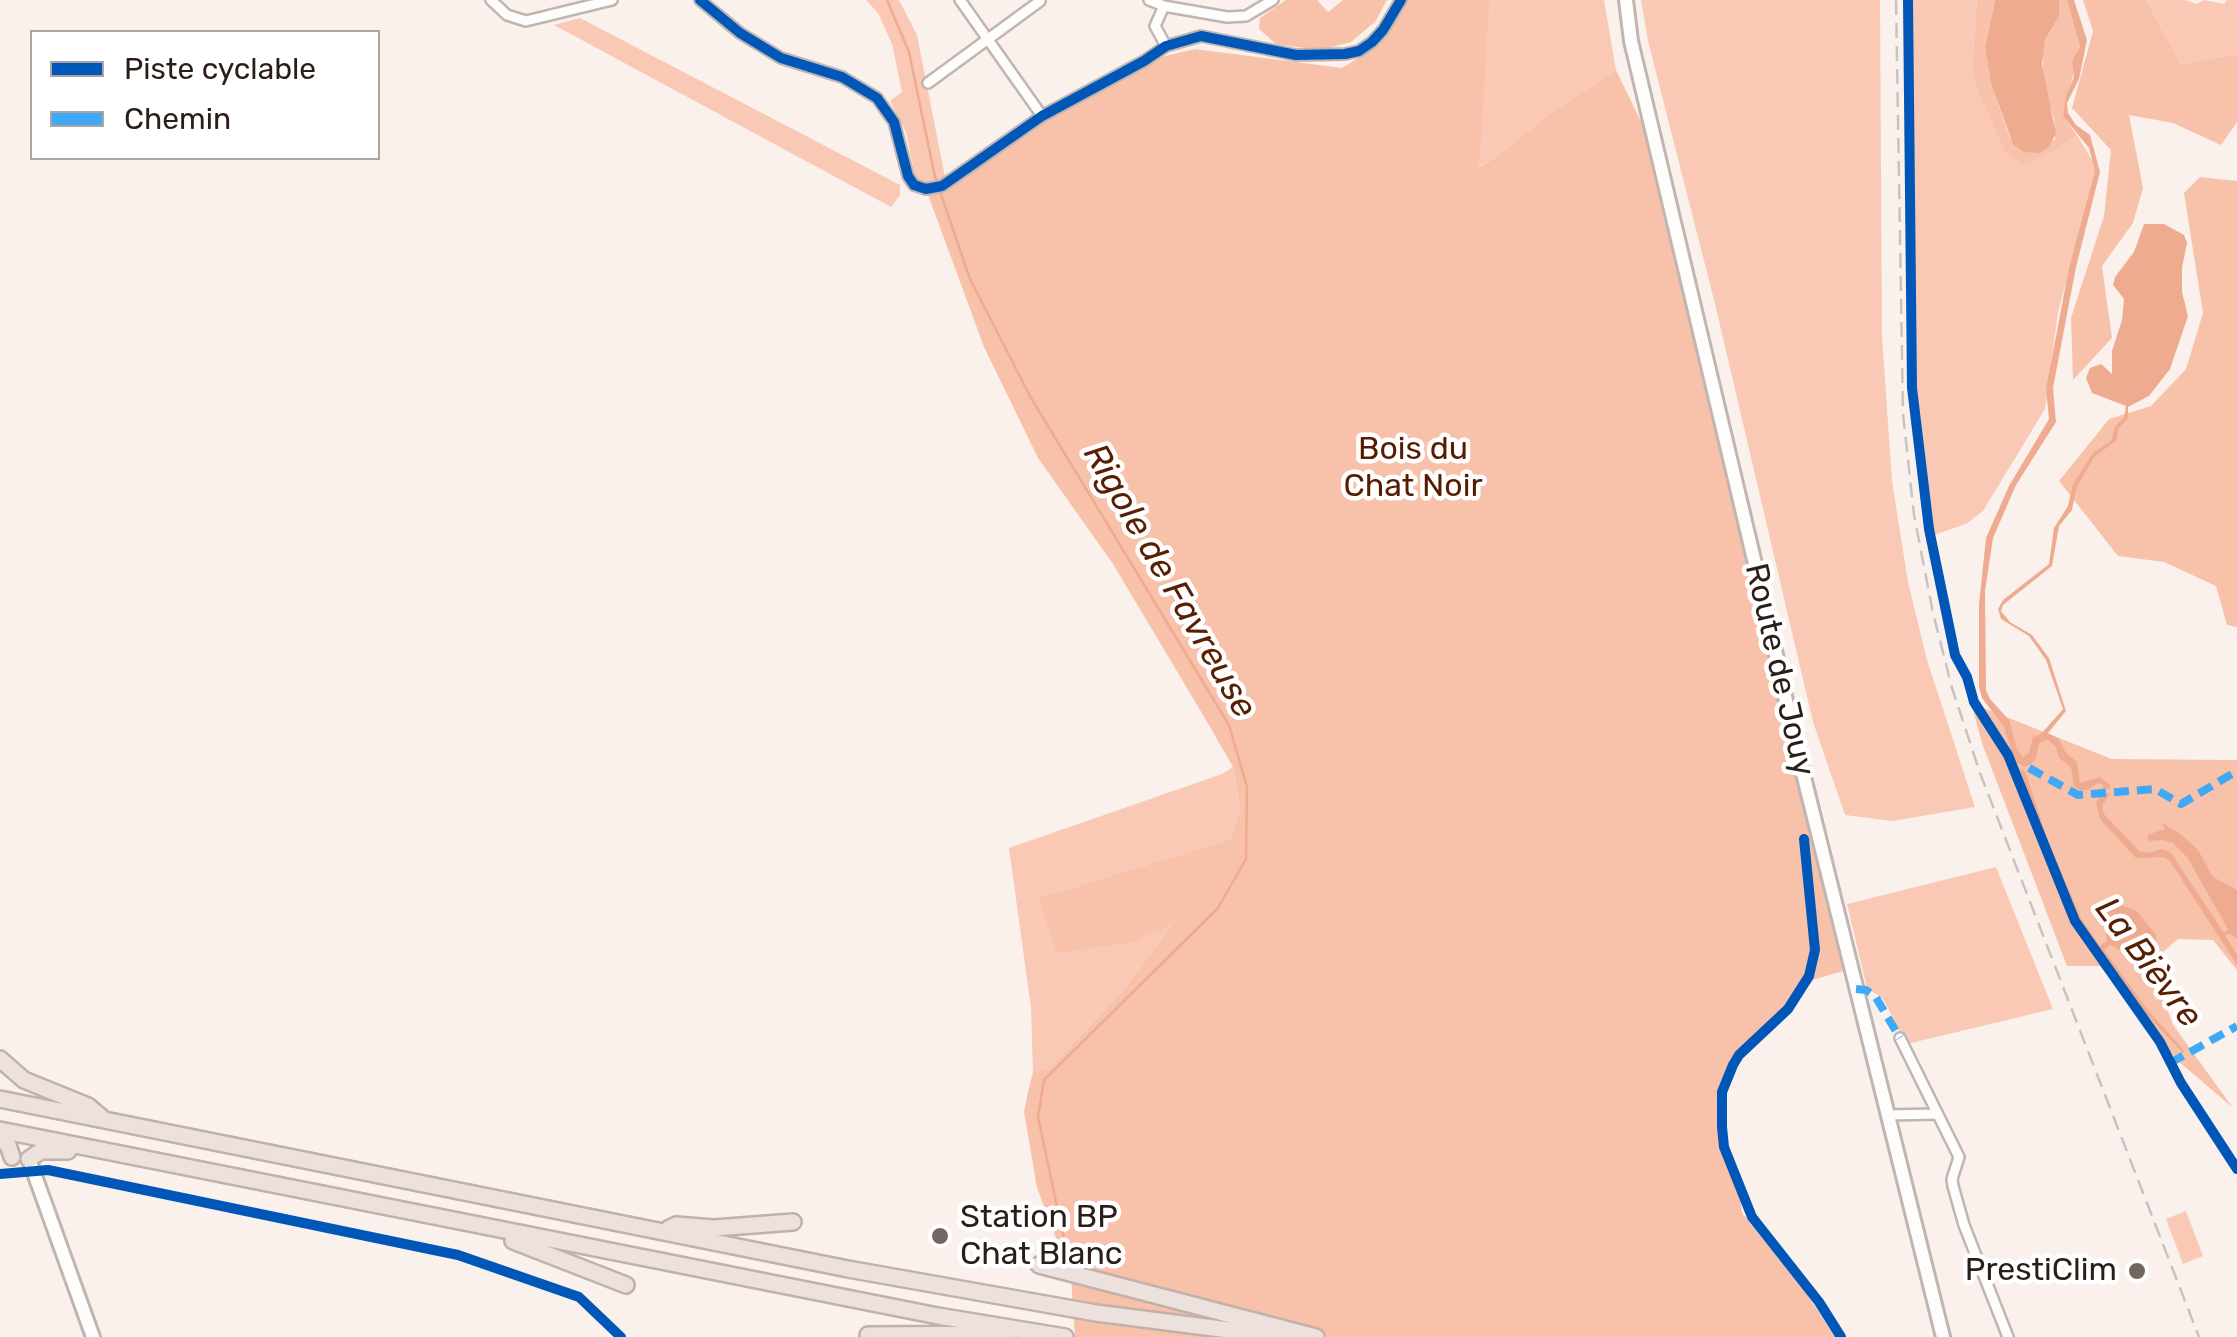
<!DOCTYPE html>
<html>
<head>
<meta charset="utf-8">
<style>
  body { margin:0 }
  #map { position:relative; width:2237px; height:1337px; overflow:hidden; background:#faf1ed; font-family:Rubik,sans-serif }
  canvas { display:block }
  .legend { position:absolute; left:30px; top:30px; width:350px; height:130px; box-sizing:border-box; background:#fff; border:2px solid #aaa5a2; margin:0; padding:12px 18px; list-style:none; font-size:30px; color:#2b1d17 }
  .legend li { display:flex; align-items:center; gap:20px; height:50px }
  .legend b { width:50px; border:2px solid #aaa5a2 }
</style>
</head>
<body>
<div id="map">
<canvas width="2237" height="1337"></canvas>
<ul class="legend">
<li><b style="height:12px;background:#0057b8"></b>Piste cyclable</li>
<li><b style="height:12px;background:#3fa9f5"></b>Chemin</li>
</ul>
</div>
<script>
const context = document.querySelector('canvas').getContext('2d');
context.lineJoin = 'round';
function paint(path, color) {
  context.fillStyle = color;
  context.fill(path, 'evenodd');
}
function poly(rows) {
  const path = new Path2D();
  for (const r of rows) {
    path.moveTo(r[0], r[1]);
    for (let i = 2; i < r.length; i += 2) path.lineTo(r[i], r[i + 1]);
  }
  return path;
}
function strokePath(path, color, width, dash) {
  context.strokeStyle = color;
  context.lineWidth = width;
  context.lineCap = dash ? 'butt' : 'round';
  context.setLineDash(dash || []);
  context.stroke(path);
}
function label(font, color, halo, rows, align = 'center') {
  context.font = font + ' Rubik,sans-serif';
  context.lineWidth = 9;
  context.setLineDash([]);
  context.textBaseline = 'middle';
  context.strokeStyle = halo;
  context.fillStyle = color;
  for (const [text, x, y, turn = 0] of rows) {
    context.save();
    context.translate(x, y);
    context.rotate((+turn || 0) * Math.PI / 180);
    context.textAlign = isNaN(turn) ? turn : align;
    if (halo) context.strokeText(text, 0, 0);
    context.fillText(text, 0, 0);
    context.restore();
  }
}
const green = poly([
  [866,0,899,0,917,35,945,177,931,185,922,185,914,172,906,132,890,101,902,92,892,44,878,13],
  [1490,0,1604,0,1616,70,1550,113,1500,154,1478,167],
  [1641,0,1880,0,1882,336,1892,481,1908,582,1927,660,1975,807,1893,821,1845,815,1813,722,1715,304,1648,41],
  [1911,0,1977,0,1972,66,1975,84,2007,154,2054,151,2077,135,2097,168,2058,312,2045,409,1983,511,1966,524,1934,535,1916,413],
  [2146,0,2185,0,2197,4,2204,0,2224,4,2227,0,2237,0,2237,54,2181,64],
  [580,18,900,185,900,195,891,207,554,25],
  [1233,767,1240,810,1231,839,1038,898,1173,922,1122,992,1048,1071,1033,1072,1031,1008,1009,848,1222,774],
  [1996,867,2053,1009,1907,1044,1883,999,1867,988,1847,904],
  [2186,1211,2203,1256,2183,1264,2166,1219]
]);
const forest = poly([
  [1286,0,1317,0,1328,12,1343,0,1387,0,1375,22,1351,42,1320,50,1276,44,1259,29,1260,18],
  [1394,0,1490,0,1479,167,1500,154,1550,113,1616,70,1649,138,1843,971,1809,981,1797,1003,1741,1056,1728,1084,1722,1112,1724,1141,1738,1178,1742,1213,1806,1293,1835,1337,1075,1337,1071,1278,1037,1188,1024,1112,1028,1092,1033,1072,1048,1070,1070,1047,1122,992,1171,925,1132,942,1057,953,1038,898,1231,839,1240,809,1233,767,1206,720,1113,564,1038,458,984,347,927,192,1027,126,1144,61,1195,49,1342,68,1363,55],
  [1977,0,1995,0,1985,48,1991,84,2010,138,2055,140,2054,119,2043,79,2043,53,2045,40,2059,16,2059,0,2067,0,2080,47,2063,116,2077,135,2054,151,2025,164,2006,154,1975,84,1972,66],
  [2083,0,2146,0,2181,64,2237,54,2237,122,2221,145,2173,123,2129,115,2143,188,2133,223,2102,266,2112,338,2073,380,2071,318,2104,216,2111,150,2072,108,2093,31],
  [2200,177,2237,181,2237,627,2227,625,2216,586,2164,562,2118,556,2059,481,2109,419,2151,406,2186,369,2203,313,2184,193],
  [1971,703,2112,759,2237,760,2237,970,2213,940,2178,939,2151,962,2173,1025,2233,1108,2177,1060,2100,966,2067,966,1982,743]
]);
const water = poly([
  [1995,0,2059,0,2059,16,2045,40,2042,64,2056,134,2048,148,2039,153,2024,152,2013,144,1991,84,1985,48],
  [2067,0,2074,0,2087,40,2079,79,2067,103,2068,113,2076,125,2090,135,2100,172,2076,267,2053,388,2056,422,2016,485,1993,538,1985,591,1986,690,1990,699,2009,720,2017,749,2023,757,2029,753,2033,737,2041,734,2063,709,2046,660,2029,636,2001,619,1998,609,2003,600,2049,564,2054,528,2068,506,2073,484,2093,453,2111,441,2115,427,2124,417,2126,406,2092,393,2086,378,2090,368,2101,364,2112,374,2112,351,2122,320,2124,299,2113,285,2115,277,2134,252,2144,224,2164,224,2184,235,2187,243,2182,268,2182,292,2188,316,2170,369,2149,396,2128,407,2128,418,2118,429,2117,440,2094,457,2076,489,2072,510,2059,526,2052,566,2003,605,2001,611,2010,622,2032,635,2049,658,2066,711,2048,733,2059,739,2066,753,2077,762,2080,783,2100,777,2110,785,2110,789,2103,789,2103,785,2098,783,2088,790,2079,790,2074,786,2071,767,2059,758,2056,747,2048,740,2039,743,2036,758,2031,764,2025,767,2015,762,2004,727,1982,698,1979,687,1979,604,1986,538,2009,486,2049,419,2046,389,2069,268,2095,171,2089,148,2063,116,2066,96,2074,77,2072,61,2080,47],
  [2020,769,2025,771,2048,841,2081,918,2100,946,2107,941,2103,914,2110,901,2137,911,2156,935,2154,951,2143,958,2132,957,2110,945,2104,950,2147,1009,2185,1052,2183,1053,2144,1012,2076,921,2047,851],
  [2110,793,2102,806,2104,814,2139,851,2148,853,2162,849,2171,853,2224,933,2228,929,2187,857,2173,843,2162,840,2149,841,2147,835,2165,829,2162,823,2178,832,2198,850,2213,877,2237,890,2237,939,2230,934,2225,935,2237,955,2237,965,2170,861,2164,857,2136,858,2100,819,2096,803,2101,794]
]);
const stream = poly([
  [887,0,909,52,935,177,970,279,1031,398,1229,725,1247,787,1246,859,1218,908,1044,1080,1038,1117,1068,1258]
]);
const street = poly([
  [491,0,507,15,526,21,612,0],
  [700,0,740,33,781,58,842,77,877,98,894,122,908,176,914,185,926,189,942,186,1042,116,1144,61,1166,46,1201,36,1296,55,1345,54,1359,51,1372,42,1383,30,1401,0],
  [960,0,1042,116],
  [1149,0,1164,6,1227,17,1246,16,1273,0],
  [1164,6,1155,26,1166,46],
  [928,83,1040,1],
  [1900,1038,1959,1157,1952,1179,1953,1186,1964,1225,2008,1337],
  [1887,1115,1936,1114]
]);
const secondary = poly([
  [1626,0,1631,41,1770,627,1793,733,1943,1337],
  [29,1159,93,1337]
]);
const highway = poly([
  [0,1059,24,1080,88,1106,101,1117],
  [0,1099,848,1269,1096,1313,1284,1337],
  [0,1130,938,1316,1065,1337],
  [0,1138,8,1145,12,1157],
  [29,1159,41,1151,68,1151],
  [668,1229,676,1225,714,1228,793,1222],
  [513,1241,626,1285],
  [1039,1265,1316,1337],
  [868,1335,1008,1334]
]);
const rail = poly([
  [1896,0,1903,414,1914,515,1933,613,1952,688,1980,773,2199,1337]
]);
const quiet = poly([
  [2029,768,2078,795,2155,789,2181,804,2237,771],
  [1856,989,1866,990,1875,996,1900,1038],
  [2170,1063,2237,1026]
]);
const cycleway = poly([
  [700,0,740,33,781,58,842,77,877,98,894,122,908,176,914,185,926,189,942,186,1042,116,1144,61,1166,46,1201,36,1296,55,1345,54,1359,51,1372,42,1383,30,1401,0],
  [1908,0,1912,388,1929,529,1955,655,1967,677,1974,702,2008,755,2075,921,2160,1042,2181,1083,2237,1169],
  [1804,839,1815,950,1809,976,1788,1009,1739,1055,1733,1065,1722,1092,1722,1127,1724,1147,1752,1217,1819,1302,1841,1337],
  [0,1174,48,1170,458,1255,579,1297,621,1337]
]);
const markers = [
  [940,1236,10,"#736762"],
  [2137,1271,10,"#736762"]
];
const parkNames = [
  ["Bois du",1413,450],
  ["Chat Noir",1413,487]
];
const streetNames = [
  ["Route de Jouy",1779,670,77]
];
const poiNames = [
  ["Station BP",960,1218],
  ["Chat Blanc",960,1255],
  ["PrestiClim",2117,1271,"right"]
];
const waterNames = [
  ["Rigole de Favreuse",1169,581,60],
  ["La Bièvre",2148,963,53]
];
paint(green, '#fac9b5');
paint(forest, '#f8c1aa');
paint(water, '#efab90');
strokePath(stream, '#efab90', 2.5);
strokePath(street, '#c0b5b0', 14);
strokePath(secondary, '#c0b5b0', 18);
strokePath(highway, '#c1b1aa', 20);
strokePath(street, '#fefdfc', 9);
strokePath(secondary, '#fefdfc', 12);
strokePath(highway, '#ede1dd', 15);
strokePath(rail, '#c6c4c2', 2.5, [15, 8]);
strokePath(quiet, '#3fa9f5', 8, [15, 8]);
strokePath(cycleway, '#0057b8', 10);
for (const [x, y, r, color] of markers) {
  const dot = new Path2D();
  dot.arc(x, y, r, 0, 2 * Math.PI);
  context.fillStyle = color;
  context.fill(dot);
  strokePath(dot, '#fff', 4);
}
label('32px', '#551c00', '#fff', parkNames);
label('32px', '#2b1d17', '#fff', streetNames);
label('32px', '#2b1d17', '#fff', poiNames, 'left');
label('italic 35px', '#591f03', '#fff', waterNames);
</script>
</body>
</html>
